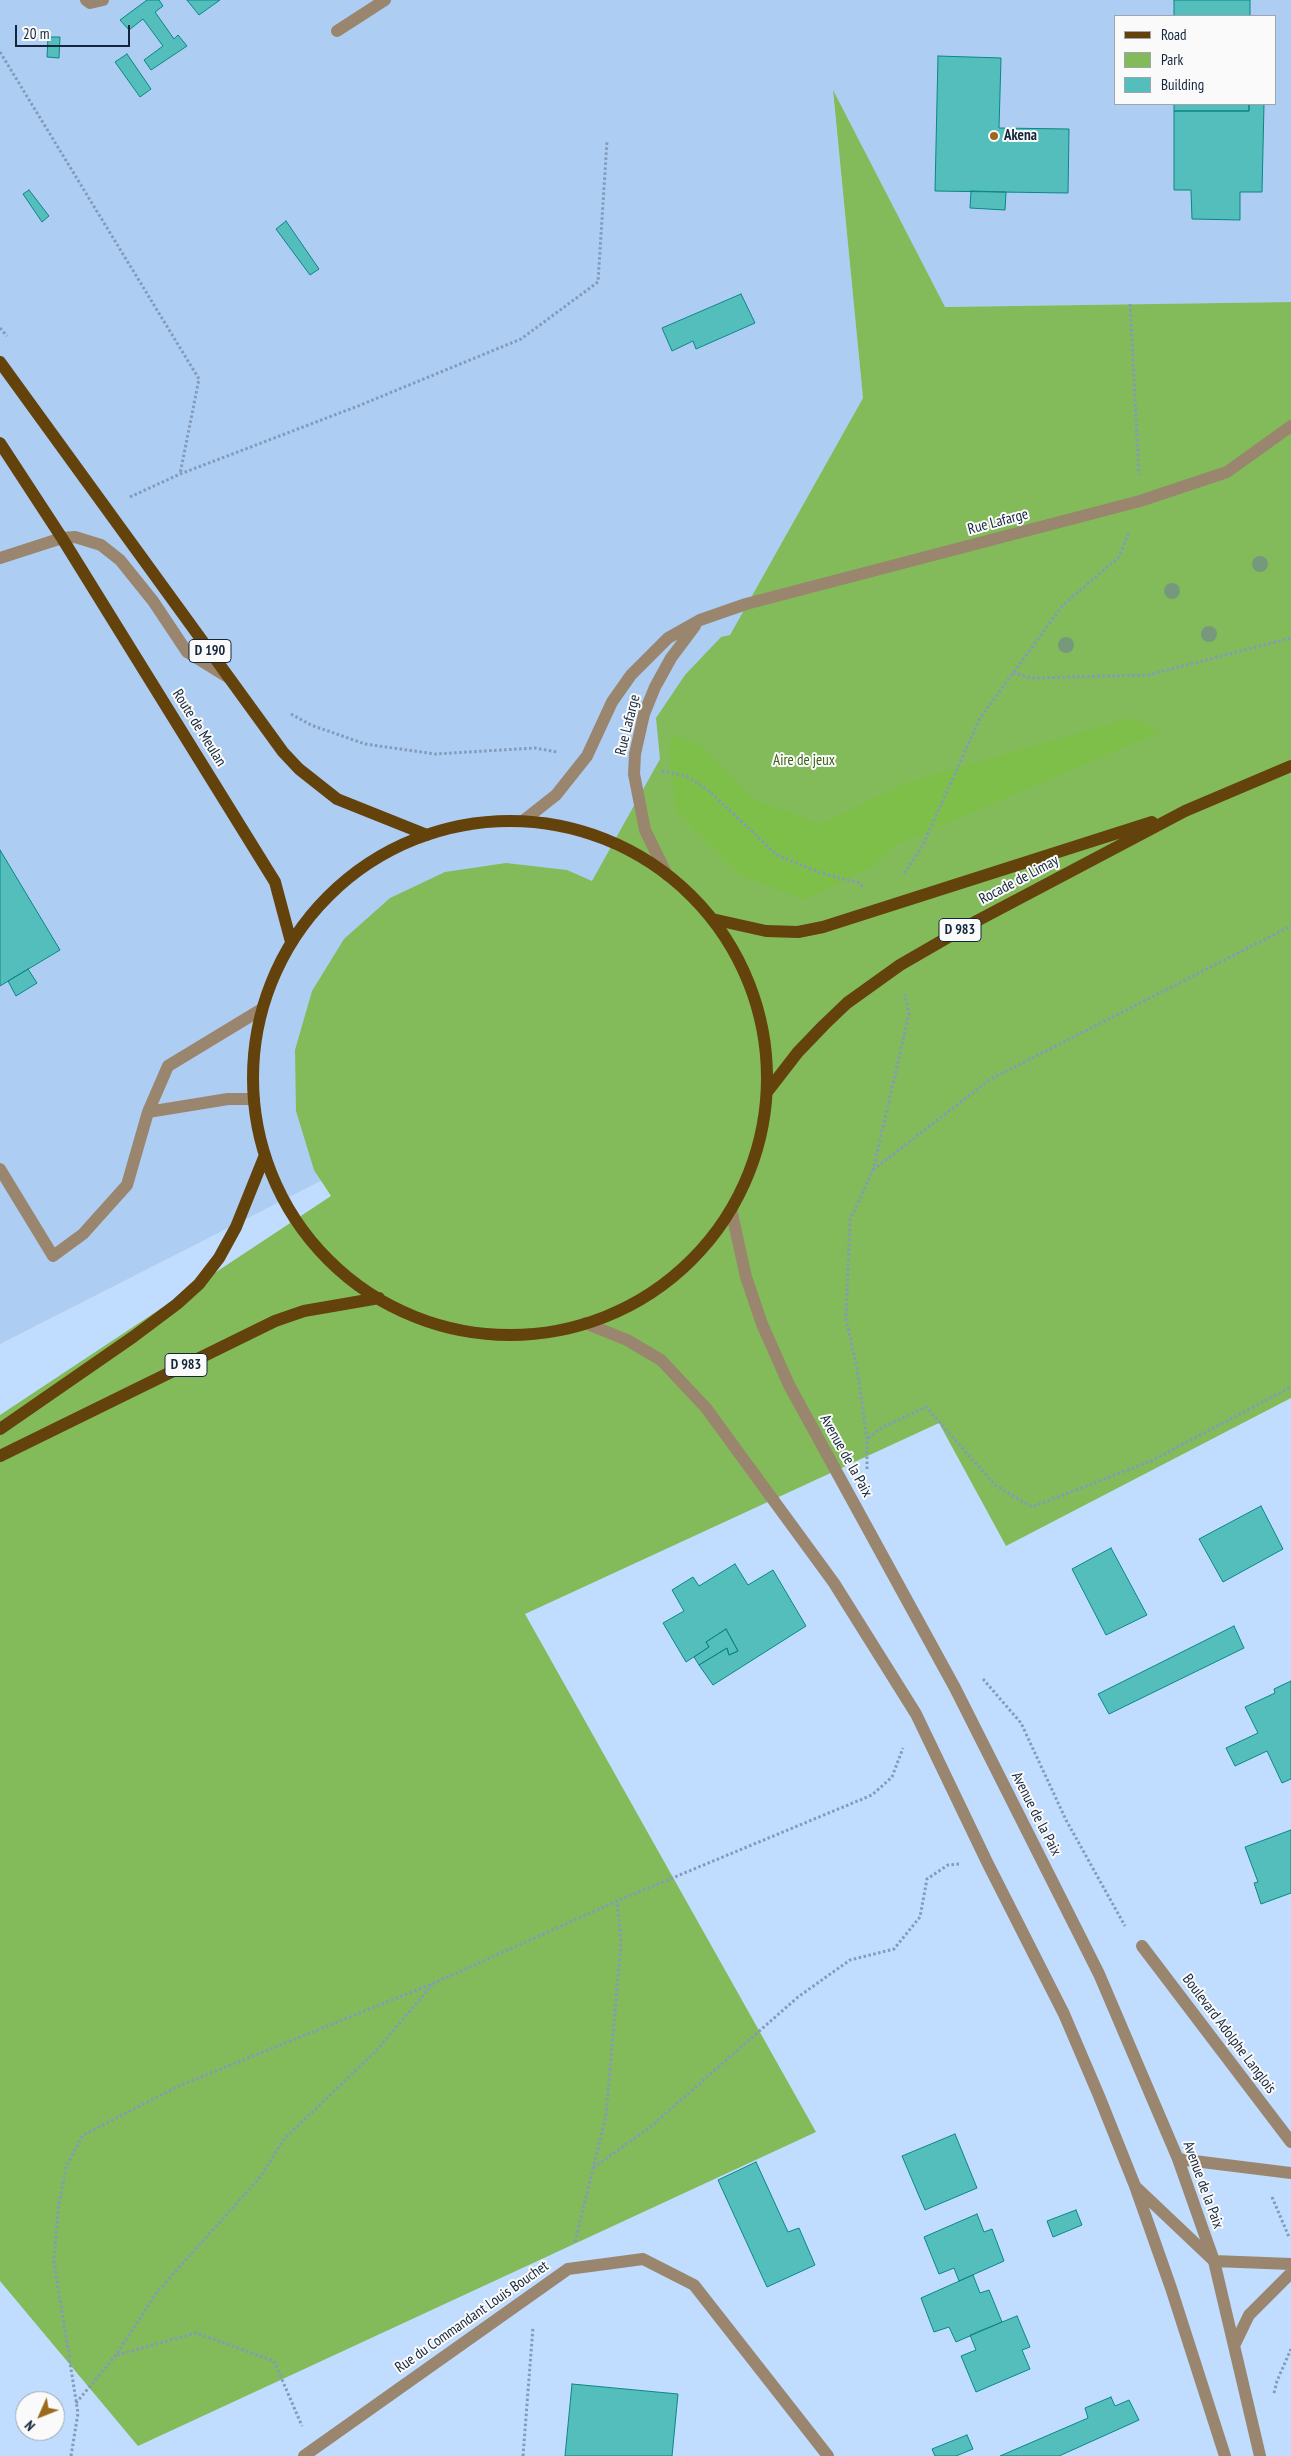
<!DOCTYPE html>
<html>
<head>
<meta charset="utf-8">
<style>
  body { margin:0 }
  #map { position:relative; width:1291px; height:2456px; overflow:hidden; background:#c0dcfe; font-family:"PT Sans Narrow",sans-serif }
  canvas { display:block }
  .legend { position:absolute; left:1114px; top:15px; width:162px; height:90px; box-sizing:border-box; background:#fafafa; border:1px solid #9ea5ae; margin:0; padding:6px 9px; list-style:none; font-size:15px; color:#14263c }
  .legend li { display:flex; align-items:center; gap:10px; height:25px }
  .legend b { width:25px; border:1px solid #9ea5ae }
  .north { position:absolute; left:15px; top:2391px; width:50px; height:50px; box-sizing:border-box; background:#fafafa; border:1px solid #9ea5ae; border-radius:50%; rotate:226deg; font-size:14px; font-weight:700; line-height:20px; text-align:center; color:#14263c }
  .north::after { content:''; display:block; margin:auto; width:18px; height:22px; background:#9b6a1d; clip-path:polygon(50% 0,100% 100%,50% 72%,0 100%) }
  .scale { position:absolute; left:15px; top:25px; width:115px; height:22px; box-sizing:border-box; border:2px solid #14263c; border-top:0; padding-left:6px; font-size:15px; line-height:18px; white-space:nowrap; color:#14263c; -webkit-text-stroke:4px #fafafa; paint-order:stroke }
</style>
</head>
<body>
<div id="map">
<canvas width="1291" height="2456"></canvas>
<ul class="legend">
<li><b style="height:6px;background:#64420c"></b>Road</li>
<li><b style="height:14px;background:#83bb5a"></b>Park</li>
<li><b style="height:14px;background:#53bebc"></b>Building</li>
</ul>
<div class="north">N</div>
<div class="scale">20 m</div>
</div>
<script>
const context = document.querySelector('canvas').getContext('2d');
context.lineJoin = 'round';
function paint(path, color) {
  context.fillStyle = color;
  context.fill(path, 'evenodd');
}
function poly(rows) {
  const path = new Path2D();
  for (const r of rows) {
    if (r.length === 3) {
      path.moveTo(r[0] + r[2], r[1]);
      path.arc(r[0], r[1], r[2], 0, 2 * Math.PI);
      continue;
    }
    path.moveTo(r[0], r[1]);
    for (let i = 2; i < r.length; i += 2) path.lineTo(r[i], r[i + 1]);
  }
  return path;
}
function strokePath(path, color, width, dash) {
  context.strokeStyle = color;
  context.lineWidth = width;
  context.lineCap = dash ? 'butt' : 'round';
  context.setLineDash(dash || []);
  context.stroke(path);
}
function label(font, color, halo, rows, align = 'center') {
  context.font = font + ' "PT Sans Narrow",sans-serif';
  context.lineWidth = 4;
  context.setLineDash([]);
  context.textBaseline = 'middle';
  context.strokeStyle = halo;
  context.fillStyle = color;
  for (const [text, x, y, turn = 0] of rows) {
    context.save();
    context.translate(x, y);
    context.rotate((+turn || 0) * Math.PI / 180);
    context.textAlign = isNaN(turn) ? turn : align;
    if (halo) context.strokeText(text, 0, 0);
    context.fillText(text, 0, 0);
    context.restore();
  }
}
const built = poly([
  [0,0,1291,0,1291,302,944,307,833,92,863,398,466,1107,0,1344],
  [1115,16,1275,16,1275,104,1115,104]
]);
const green = poly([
  [833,90,945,307,1291,302,1291,1398,1006,1546,939,1423,525,1614,816,2132,138,2446,0,2281,0,1415,331,1196,314,1170,296,1111,295,1050,312,991,344,939,390,898,445,872,506,863,567,870,592,881,660,759,656,718,685,675,721,637,730,635,863,398]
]);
const forest = poly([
  [1130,718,1162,731,898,844,870,868,804,900,739,874,676,812,668,746,674,734,703,747,753,799,821,824,905,783]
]);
const building = poly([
  [147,0,159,0,163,6,155,12,174,39,178,35,187,46,151,70,144,60,163,46,143,19,129,30,120,20,147,0],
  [187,0,220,0,199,15,187,0],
  [1174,0,1250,0,1250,16,1174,16,1174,0],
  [48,37,60,37,59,58,47,57,48,37],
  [127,54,151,89,140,97,115,62,127,54],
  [938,56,1001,58,999,128,1069,129,1068,193,935,191,938,56],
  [1174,104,1249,104,1249,111,1174,111,1174,104],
  [1249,104,1264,104,1262,192,1240,192,1240,220,1192,219,1191,190,1174,190,1174,111,1249,111,1249,104],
  [29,190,49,216,42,222,23,194,29,190],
  [971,191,1006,192,1005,210,970,208,971,191],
  [286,221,319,269,310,275,276,229,286,221],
  [741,294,755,323,696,349,693,341,672,351,662,328,741,294],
  [0,850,60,950,0,986,0,850],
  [28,969,37,983,16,996,8,981,28,969],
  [1261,1506,1283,1549,1223,1582,1199,1539,1261,1506],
  [1111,1548,1147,1615,1106,1635,1072,1569,1111,1548],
  [735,1564,748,1585,773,1570,806,1626,713,1685,699,1665,727,1648,729,1655,738,1651,726,1629,706,1642,709,1647,686,1662,663,1623,684,1611,672,1590,693,1577,699,1586,735,1564],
  [1234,1626,1244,1648,1109,1714,1098,1694,1234,1626],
  [726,1629,738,1651,729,1655,727,1648,699,1665,694,1657,709,1647,706,1642,726,1629],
  [1291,1681,1291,1779,1282,1783,1267,1751,1235,1766,1226,1748,1258,1733,1245,1707,1275,1693,1274,1689,1291,1681],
  [1291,1830,1291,1893,1261,1904,1254,1883,1258,1882,1245,1847,1291,1830],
  [955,2134,977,2188,925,2210,902,2156,955,2134],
  [756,2162,788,2232,799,2228,815,2265,767,2287,718,2180,756,2162],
  [1076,2210,1082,2225,1053,2237,1047,2221,1076,2210],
  [977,2214,984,2232,992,2229,1004,2261,959,2281,954,2268,939,2274,924,2237,977,2214],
  [973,2275,980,2293,989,2290,1002,2322,956,2342,949,2327,934,2332,921,2298,973,2275],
  [1017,2316,1030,2347,1022,2350,1030,2369,976,2392,961,2356,976,2350,970,2335,1017,2316],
  [572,2384,678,2394,672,2456,565,2456,572,2384],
  [1111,2397,1115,2406,1129,2400,1139,2420,1059,2456,1000,2456,1088,2418,1085,2408,1111,2397],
  [967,2435,973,2449,956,2456,935,2456,932,2449,967,2435]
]);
const path = poly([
  [0,52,199,379,180,474],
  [1130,304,1139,475],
  [0,328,7,336],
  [130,497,180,474,358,406,521,339,598,282,607,141],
  [1013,673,1032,678,1148,675,1291,638],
  [291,714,311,725,365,744,435,754,535,748,557,752],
  [662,771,686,776,708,790,777,855,821,873,860,883,862,887],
  [904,873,922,847,980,718,1063,605,1119,557,1129,532],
  [873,1170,989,1080,1291,926],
  [868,1438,883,1427,926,1407,995,1485,1032,1507,1151,1461,1291,1387],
  [867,1469,867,1439,857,1368,846,1319,850,1220,873,1170,909,1014,905,994],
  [983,1679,1021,1723,1066,1820,1125,1926],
  [593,2168,649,2128,798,1997,850,1960,894,1949,920,1917,927,1879,948,1865,959,1864],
  [1272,2197,1289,2237],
  [575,2242,606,2116,621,1941,617,1901],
  [117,2355,196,2333,274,2361,302,2426],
  [1274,2393,1277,2381,1291,2349],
  [76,2403,116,2355,157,2292,262,2175,283,2140,376,2051,432,1985],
  [71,2456,78,2413,54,2262,58,2209,66,2167,83,2135,181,2085,434,1983,617,1901,872,1795,892,1777,903,1748],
  [523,2456,533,2327]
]);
const minor = poly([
  [86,0,90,3,103,0],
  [337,31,385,0],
  [0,558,62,538,75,537,101,545,120,560,153,601,187,652,229,678],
  [523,821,556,795,587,756,612,702,631,675,668,638,700,620,746,604,1140,501,1227,472,1291,426],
  [667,875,645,830,634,774,635,754,644,714,655,687,671,658,695,626],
  [254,1099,228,1099,148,1112,168,1066,262,1009],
  [0,1169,53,1256,83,1234,127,1185,148,1112],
  [731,1209,746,1277,762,1324,789,1385,955,1688,1099,1974,1178,2159,1214,2261,1260,2456],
  [585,1323,627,1340,661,1360,706,1408,834,1583,916,1714,987,1862,1064,2014,1099,2096,1135,2186,1171,2288,1225,2456],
  [1142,1946,1291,2142],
  [1178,2159,1291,2173],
  [1137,2188,1214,2261,1291,2264],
  [1234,2346,1249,2315,1291,2273],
  [304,2456,568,2269,643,2259,694,2285,828,2456]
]);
const major = poly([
  [0,362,283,752,299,769,337,799,427,835],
  [0,443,62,538,275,882,291,942],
  [510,1078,257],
  [712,919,766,931,798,932,823,927,1152,822],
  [767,1092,798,1052,824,1025,847,1003,900,965,971,924,1185,811,1291,766],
  [0,1429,133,1337,177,1304,199,1284,219,1258,236,1227,265,1155],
  [0,1456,275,1321,304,1311,379,1298]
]);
const trees = [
  [1260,564],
  [1172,591],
  [1209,634],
  [1066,645]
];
const markers = [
  [994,136,5,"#9b6a1d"]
];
const shields = [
  [210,651,42],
  [960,930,42],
  [186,1365,42]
];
const shieldNames = [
  ["D 190",210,651],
  ["D 983",960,930],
  ["D 983",186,1365]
];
const poiNames = [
  ["Akena",1004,136]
];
const streetNames = [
  ["Rue Lafarge",998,522,-15],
  ["Rue Lafarge",628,725,-76],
  ["Route de Meulan",199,728,58],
  ["Rocade de Limay",1019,880,-28],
  ["Avenue de la Paix",846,1456,61],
  ["Avenue de la Paix",1036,1814,63],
  ["Boulevard Adolphe Langlois",1229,2034,53],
  ["Avenue de la Paix",1203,2185,70],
  ["Rue du Commandant Louis Bouchet",472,2317,-35]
];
const parkNames = [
  ["Aire de jeux",804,761]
];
paint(built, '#aecdf2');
paint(green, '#83bb5a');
paint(forest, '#7ebf4a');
paint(building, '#53bebc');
strokePath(building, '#0d8685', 1);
strokePath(path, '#839bb9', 3, [2.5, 2.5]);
strokePath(minor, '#9a866e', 12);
strokePath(major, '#64420c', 12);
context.fillStyle = '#76997d';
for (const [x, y] of trees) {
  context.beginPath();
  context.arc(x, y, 8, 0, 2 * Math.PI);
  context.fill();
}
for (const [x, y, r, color] of markers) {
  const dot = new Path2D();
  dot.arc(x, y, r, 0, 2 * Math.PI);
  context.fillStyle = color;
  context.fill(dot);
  strokePath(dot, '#fafafa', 2);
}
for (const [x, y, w] of shields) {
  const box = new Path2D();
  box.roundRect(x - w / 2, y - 11.5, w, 23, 4);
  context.fillStyle = '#fafafa';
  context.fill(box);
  strokePath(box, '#14263c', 1);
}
label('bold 14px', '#14263c', null, shieldNames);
label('bold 15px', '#14263c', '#fafafa', poiNames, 'left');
label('15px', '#14263c', '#fafafa', streetNames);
label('15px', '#3a6313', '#fafafa', parkNames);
</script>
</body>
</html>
